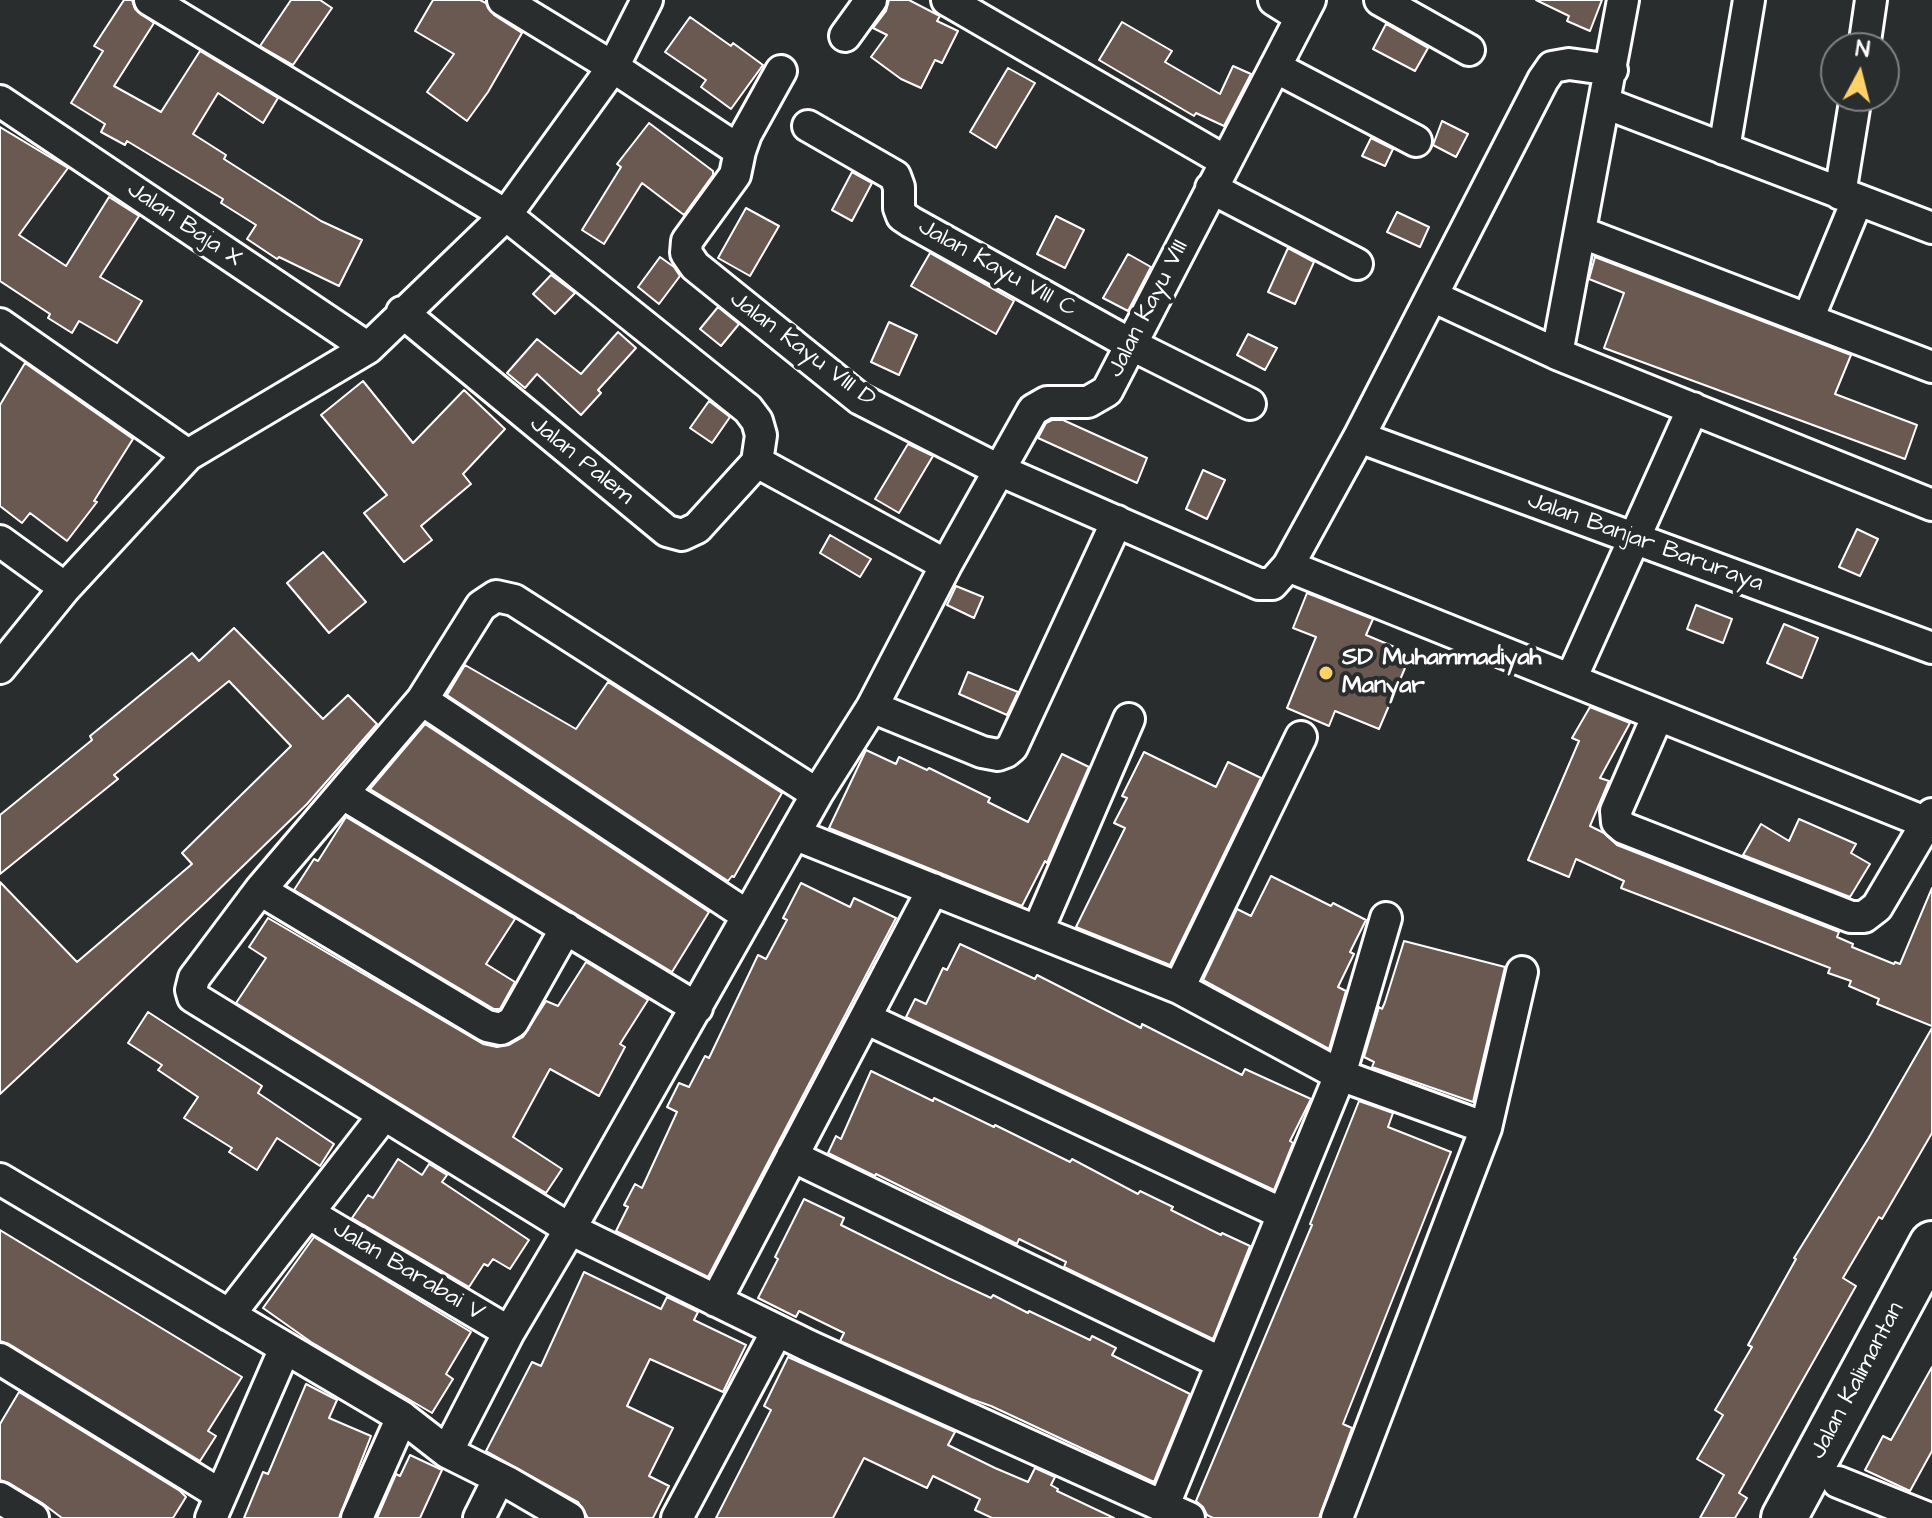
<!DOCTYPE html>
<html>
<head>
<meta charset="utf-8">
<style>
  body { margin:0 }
  #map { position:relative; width:1932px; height:1518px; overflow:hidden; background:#2a2d2e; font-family:"Architects Daughter",sans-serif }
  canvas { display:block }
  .north { position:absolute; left:1820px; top:32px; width:80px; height:80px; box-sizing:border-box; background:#2a2d2e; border:2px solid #7f8182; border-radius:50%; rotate:7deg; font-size:22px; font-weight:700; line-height:32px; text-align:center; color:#fff }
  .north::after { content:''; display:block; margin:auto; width:28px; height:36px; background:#ffd166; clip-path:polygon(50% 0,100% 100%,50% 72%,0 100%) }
</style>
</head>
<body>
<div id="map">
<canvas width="1932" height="1518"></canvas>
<div class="north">N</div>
</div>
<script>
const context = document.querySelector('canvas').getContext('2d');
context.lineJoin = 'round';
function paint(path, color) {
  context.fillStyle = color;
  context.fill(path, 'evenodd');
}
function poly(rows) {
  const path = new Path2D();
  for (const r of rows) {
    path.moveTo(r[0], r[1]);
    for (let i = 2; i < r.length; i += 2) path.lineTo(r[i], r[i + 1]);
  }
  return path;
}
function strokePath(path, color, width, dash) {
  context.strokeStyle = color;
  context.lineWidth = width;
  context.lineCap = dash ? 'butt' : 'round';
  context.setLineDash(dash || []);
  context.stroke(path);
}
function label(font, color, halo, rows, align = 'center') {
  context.font = font + ' "Architects Daughter",sans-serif';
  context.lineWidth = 8;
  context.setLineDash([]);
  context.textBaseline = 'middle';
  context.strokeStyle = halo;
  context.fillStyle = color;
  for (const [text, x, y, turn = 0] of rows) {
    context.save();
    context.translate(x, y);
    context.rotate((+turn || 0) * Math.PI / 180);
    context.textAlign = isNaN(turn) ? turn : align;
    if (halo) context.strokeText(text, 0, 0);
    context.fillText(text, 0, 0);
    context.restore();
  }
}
const building = poly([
  [124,0,132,0,135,9,154,23,114,86,161,112,200,51,278,98,263,123,218,93,193,134,226,155,224,159,321,221,362,240,339,286,279,257,277,259,247,239,256,225,221,203,223,199,127,141,125,145,101,132,105,124,71,103,103,51,94,46,124,0],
  [291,0,320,0,332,8,293,65,260,46,291,0],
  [433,0,480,0,486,3,494,15,522,33,488,92,467,121,427,92,454,54,415,31,433,0],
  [889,0,909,0,936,14,940,16,937,21,958,31,942,63,935,60,921,88,901,79,871,57,887,35,873,28,886,11,889,0],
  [1536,0,1602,0,1590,31,1567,21,1569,16,1536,0],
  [690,17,731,46,733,43,763,65,731,109,701,87,706,80,665,52,690,17],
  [1122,22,1172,51,1165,62,1220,94,1233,66,1251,74,1224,126,1196,113,1194,116,1099,60,1122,22],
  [1386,24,1428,48,1415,71,1373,49,1386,24],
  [1008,68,1035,83,996,148,970,132,1008,68],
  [1442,121,1468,134,1456,157,1433,145,1442,121],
  [649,123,713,171,713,175,684,215,642,183,604,244,582,230,621,167,617,164,649,123],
  [0,127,68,168,19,235,66,266,109,197,139,216,100,277,142,301,117,343,79,321,72,333,48,318,50,314,0,281,0,127],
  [1371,138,1393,149,1385,166,1362,156,1371,138],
  [852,172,872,183,852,221,832,210,852,172],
  [746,208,779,226,750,276,718,258,746,208],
  [1397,212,1429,227,1420,247,1387,232,1397,212],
  [1056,216,1084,230,1065,268,1037,254,1056,216],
  [1288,248,1314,262,1295,304,1268,292,1288,248],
  [930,253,1014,301,996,334,911,286,930,253],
  [1128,254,1151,267,1128,311,1103,298,1128,254],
  [660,257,674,267,680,276,659,304,638,287,660,257],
  [1595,257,1851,355,1835,394,1917,425,1905,459,1604,348,1624,293,1589,279,1595,257],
  [551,275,575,293,555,314,533,294,551,275],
  [718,307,739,324,721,346,700,329,718,307],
  [889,322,917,335,899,375,871,362,889,322],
  [618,332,636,348,598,390,601,393,581,415,537,374,525,388,507,373,537,339,581,374,618,332],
  [1248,334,1277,348,1265,370,1237,355,1248,334],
  [25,363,133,439,94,501,97,502,67,541,30,513,22,523,0,506,0,405,25,363],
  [363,381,413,443,464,390,505,429,463,474,471,484,421,526,432,540,404,562,364,513,387,495,321,415,363,381],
  [709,401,730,417,712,443,690,428,709,401],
  [1052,420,1063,420,1147,458,1137,483,1038,438,1046,423,1052,420],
  [908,444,933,456,899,513,875,499,908,444],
  [1203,470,1225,480,1207,519,1186,509,1203,470],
  [1857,529,1878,539,1860,576,1839,567,1857,529],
  [830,535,871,559,860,577,820,553,830,535],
  [323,552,366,602,329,633,287,583,323,552],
  [956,586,983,597,974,618,947,605,956,586],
  [1307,593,1373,619,1366,635,1411,654,1379,729,1335,711,1329,726,1287,708,1316,637,1293,628,1307,593],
  [1696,605,1732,619,1723,643,1687,629,1696,605],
  [1784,624,1818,638,1802,678,1767,663,1784,624],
  [234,628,323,719,348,695,377,724,307,804,208,900,0,1094,0,882,77,962,192,864,182,853,291,746,229,681,114,775,118,779,0,874,0,815,92,740,90,736,192,653,199,661,234,628],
  [465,665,576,729,608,682,782,793,734,877,732,876,728,881,447,695,465,665],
  [968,672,1018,692,1007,715,959,694,968,672],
  [1590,707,1630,723,1600,778,1609,781,1590,826,1604,833,1617,845,1839,932,1837,937,1853,944,1852,947,1894,964,1895,962,1900,964,1932,888,1932,1026,1877,1004,1879,999,1849,986,1851,981,1828,973,1830,968,1621,888,1624,881,1576,859,1569,877,1528,860,1579,741,1572,738,1590,707],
  [425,724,709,912,672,972,370,789,425,724],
  [866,750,896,764,899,757,927,770,929,768,990,798,988,802,1028,822,1062,754,1089,767,1047,863,1045,861,1022,906,829,828,866,750],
  [1144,752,1216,787,1228,762,1261,778,1170,965,1076,927,1125,828,1114,823,1127,798,1122,796,1144,752],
  [346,817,515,919,486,964,515,982,500,1009,494,1009,294,890,314,859,318,861,346,817],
  [1799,819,1856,844,1851,853,1870,864,1850,897,1743,855,1761,824,1789,841,1799,819],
  [1271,876,1331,906,1333,903,1366,920,1350,952,1354,954,1338,987,1346,991,1329,1049,1203,980,1237,909,1251,916,1271,876],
  [801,883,850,907,854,898,896,918,708,1277,616,1231,628,1207,624,1205,635,1184,642,1188,677,1112,667,1107,679,1083,689,1087,705,1056,709,1058,758,955,766,959,787,920,783,918,801,883],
  [268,918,483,1044,497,1047,509,1045,523,1037,546,1001,558,1006,586,962,648,1000,620,1044,625,1047,599,1096,550,1069,513,1137,562,1169,546,1193,236,1003,266,958,249,947,268,918],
  [1404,941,1505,967,1473,1102,1372,1067,1374,1062,1364,1057,1379,1007,1382,1009,1385,1002,1404,941],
  [960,944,1035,979,1037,975,1141,1028,1142,1024,1242,1075,1245,1069,1311,1099,1290,1141,1293,1143,1274,1190,906,1017,915,999,926,1004,943,968,947,970,960,944],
  [148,1012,262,1086,258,1093,334,1144,320,1166,277,1138,257,1170,229,1152,232,1148,184,1118,198,1097,158,1070,162,1065,128,1043,148,1012],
  [1932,1028,1932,1133,1882,1219,1879,1217,1843,1278,1856,1286,1739,1493,1747,1498,1735,1518,1700,1518,1724,1475,1697,1459,1723,1415,1715,1410,1752,1347,1748,1345,1796,1259,1794,1258,1868,1139,1932,1028],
  [871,1071,933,1101,934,1098,994,1127,995,1125,1070,1162,1072,1159,1138,1194,1140,1191,1173,1207,1171,1210,1221,1235,1222,1233,1250,1246,1213,1339,1064,1267,1066,1262,1019,1239,1017,1244,876,1174,875,1176,828,1153,836,1136,841,1139,871,1071],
  [1359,1101,1393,1113,1388,1127,1451,1152,1343,1424,1352,1428,1319,1518,1213,1518,1207,1515,1203,1507,1196,1501,1312,1225,1310,1224,1359,1101],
  [398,1159,422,1175,429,1164,447,1175,442,1182,529,1240,510,1269,493,1259,488,1266,484,1264,469,1287,352,1218,368,1195,373,1198,398,1159],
  [804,1199,844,1218,841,1225,948,1278,991,1298,993,1295,1028,1313,1029,1311,1090,1340,1092,1336,1116,1348,1112,1355,1190,1394,1154,1482,991,1406,971,1399,840,1341,844,1333,799,1311,796,1317,758,1298,778,1259,775,1257,804,1199],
  [0,1230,242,1377,208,1431,216,1436,200,1461,9,1344,0,1341,0,1230],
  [314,1237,471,1332,446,1374,453,1379,432,1413,311,1342,263,1308,314,1237],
  [584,1272,661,1309,667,1297,698,1312,694,1320,746,1345,723,1392,650,1359,627,1406,673,1428,649,1476,669,1486,653,1518,588,1518,578,1502,486,1451,532,1362,541,1366,584,1272],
  [788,1357,955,1432,948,1445,995,1468,1028,1482,1035,1468,1055,1477,1051,1485,1058,1489,1057,1491,1114,1518,992,1518,975,1510,980,1499,933,1476,927,1488,864,1458,833,1518,716,1518,771,1410,764,1406,788,1357],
  [1932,1367,1932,1451,1910,1491,1865,1470,1883,1436,1891,1440,1932,1367],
  [306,1384,337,1400,329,1418,371,1436,339,1518,244,1518,263,1472,268,1474,306,1384],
  [19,1392,180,1491,186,1497,173,1518,62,1518,42,1503,9,1483,0,1480,0,1424,19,1392],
  [410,1455,442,1470,420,1518,377,1518,396,1474,400,1476,410,1455]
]);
const minor = poly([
  [150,0,506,215,748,409,757,421,761,435,757,462,697,528,682,535,667,531,402,312],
  [503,0,613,67,740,151],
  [947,0,1225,161],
  [1274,0,1301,17],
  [1380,0,1469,50],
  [845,36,871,0],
  [1864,48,1871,0],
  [1275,67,1416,141],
  [781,71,746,134,740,151,735,175,687,241,686,253,695,266,860,399,999,470,1259,584,1272,584,1288,566,1359,437,1543,80,1552,67,1569,64,1612,70],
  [0,101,368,348],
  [1605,103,1932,228],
  [808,126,895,176,899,187,899,208,902,216,911,222,1132,345,1250,404],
  [1724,149,1749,0],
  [1211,188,1357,264],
  [1840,194,1856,96],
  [1580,232,1932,367],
  [1432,296,1557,354,1932,505],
  [1808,319,1857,201],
  [0,324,188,455],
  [1557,354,1623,0],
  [1359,437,1932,648],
  [757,462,946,565],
  [0,541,65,588],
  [1288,566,1927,823],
  [0,668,65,588,188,455,368,348,506,215,613,67,647,0],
  [1571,679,1693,408],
  [422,700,748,916],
  [872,707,982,752,998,755,1006,752,1012,747,1117,521],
  [1658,715,1616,811,1617,822,1624,828,1851,917,1864,917,1877,907,1932,814],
  [343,794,697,1008],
  [817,794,514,600,496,596,481,606,422,700,260,890,194,978,191,990,193,997,570,1229,811,1347,1189,1518],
  [794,834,1179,988,1340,1075,1486,1128],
  [260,890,487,1026,501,1029,513,1022,566,928],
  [1038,930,1129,719],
  [1179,988,1301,737],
  [865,1018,1283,1214],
  [792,1156,1222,1363],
  [0,1179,402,1417,447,1452,509,1483,569,1518],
  [308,1213,509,1332],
  [716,1301,933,889],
  [229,1315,384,1115],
  [0,1359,221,1495],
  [447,1452,509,1332,570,1229,817,794,872,707,946,565,1033,410,1047,402,1088,402,1107,391,1310,0],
  [1838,1482,1928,1518],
  [0,1498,33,1518],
  [1164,1505,1340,1075,1386,918],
  [211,1518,285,1348],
  [357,1518,402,1417],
  [479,1518,499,1478],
  [677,1518,777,1331],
  [1337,1518,1486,1128,1522,972]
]);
const secondary = poly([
  [1784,1518,1932,1244]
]);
const markers = [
  [1326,673,8,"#ffd166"]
];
const streetNames = [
  ["Jalan Baja X",184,225,34],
  ["Jalan Kayu VIII C",997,269,29],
  ["Jalan Kayu VIII",1149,309,-63],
  ["Jalan Kayu VIII D",802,350,37],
  ["Jalan Palem",581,461,39],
  ["Jalan Banjar Baruraya",1645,543,20],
  ["Jalan Barabai V",408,1272,31],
  ["Jalan Kalimantan",1858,1381,-62]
];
const poiNames = [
  ["SD Muhammadiyah",1342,659],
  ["Manyar",1342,687]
];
paint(building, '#695951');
strokePath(building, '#fff', 2);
strokePath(minor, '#fff', 36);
strokePath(secondary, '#fff', 50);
strokePath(minor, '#2a2d2e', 30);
strokePath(secondary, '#2a2d2e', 44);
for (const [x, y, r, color] of markers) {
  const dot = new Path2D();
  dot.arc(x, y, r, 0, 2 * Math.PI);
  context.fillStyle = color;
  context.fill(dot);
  strokePath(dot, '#2a2d2e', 3);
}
label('24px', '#fff', '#2a2d2e', streetNames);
label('bold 24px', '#fff', '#2a2d2e', poiNames, 'left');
</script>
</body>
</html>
